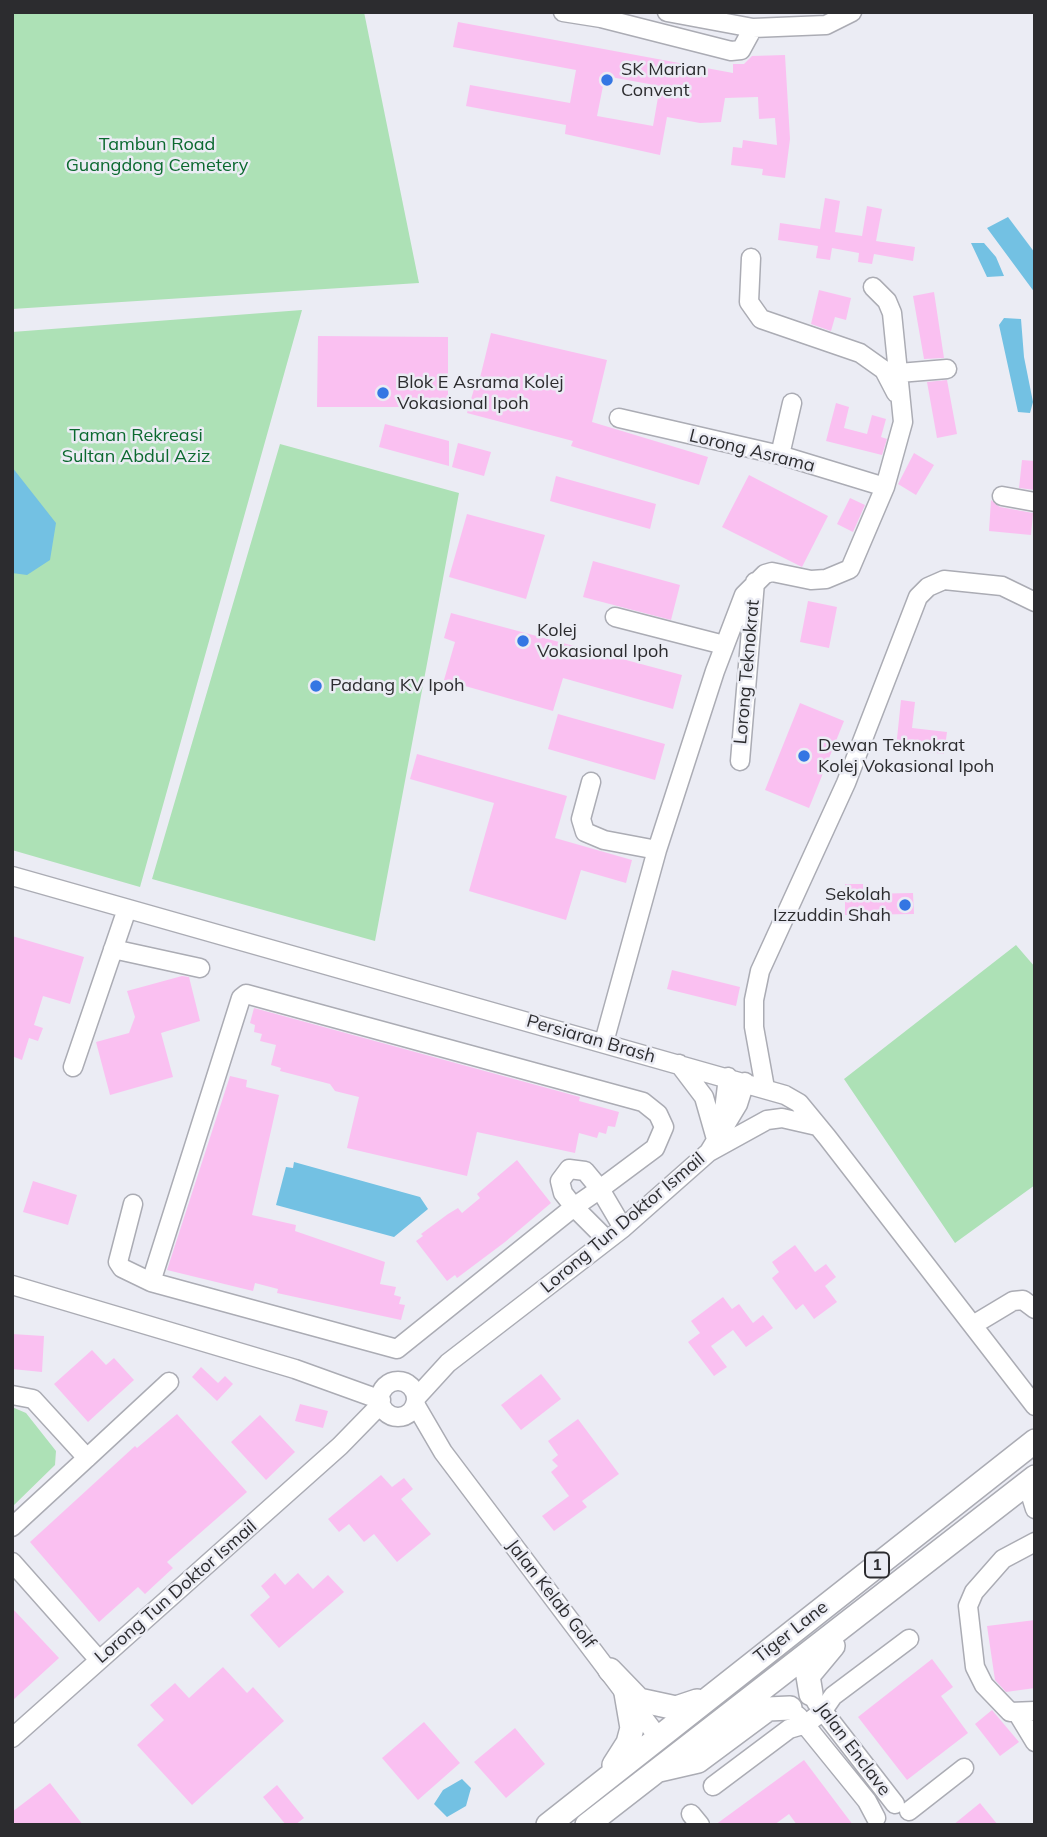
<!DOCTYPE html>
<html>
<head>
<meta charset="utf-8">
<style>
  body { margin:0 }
  #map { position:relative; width:1047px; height:1837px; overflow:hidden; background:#ebecf4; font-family:Mulish,sans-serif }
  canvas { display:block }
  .frame { position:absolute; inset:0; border:14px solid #2c2c2f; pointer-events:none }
</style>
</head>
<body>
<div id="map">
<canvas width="1047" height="1837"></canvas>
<div class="frame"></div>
</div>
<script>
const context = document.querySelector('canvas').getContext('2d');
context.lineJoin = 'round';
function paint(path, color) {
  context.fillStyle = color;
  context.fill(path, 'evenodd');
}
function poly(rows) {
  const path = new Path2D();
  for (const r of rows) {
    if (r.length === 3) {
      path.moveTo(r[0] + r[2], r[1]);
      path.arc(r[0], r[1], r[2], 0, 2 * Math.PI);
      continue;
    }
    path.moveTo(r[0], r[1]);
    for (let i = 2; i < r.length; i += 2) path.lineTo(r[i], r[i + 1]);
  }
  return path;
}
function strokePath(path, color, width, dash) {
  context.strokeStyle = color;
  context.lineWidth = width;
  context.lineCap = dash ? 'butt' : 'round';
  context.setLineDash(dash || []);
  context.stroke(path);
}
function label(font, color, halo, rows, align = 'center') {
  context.font = font + ' Mulish,sans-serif';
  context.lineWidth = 5;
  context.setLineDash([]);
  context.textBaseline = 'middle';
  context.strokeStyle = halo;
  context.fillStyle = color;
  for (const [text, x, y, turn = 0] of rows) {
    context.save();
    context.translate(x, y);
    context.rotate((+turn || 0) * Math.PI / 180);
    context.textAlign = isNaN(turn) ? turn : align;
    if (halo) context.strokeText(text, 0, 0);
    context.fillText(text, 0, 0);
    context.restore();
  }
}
const green = poly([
  [12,12,364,12,419,283,12,309],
  [302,310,140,887,12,850,12,332],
  [280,444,459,493,375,941,152,879],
  [1016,945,1035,967,1035,1185,955,1243,844,1079],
  [12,1407,26,1413,56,1451,55,1465,12,1507]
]);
const water = poly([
  [1008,217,1035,253,1035,293,987,228],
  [971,243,984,243,996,257,1004,276,987,277],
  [1004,318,1021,319,1024,357,1033,402,1030,413,1018,412,999,325],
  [12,467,56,523,50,560,27,575,12,573],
  [294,1162,420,1197,428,1209,394,1237,276,1205,286,1167,293,1168],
  [462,1779,471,1788,466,1806,447,1817,434,1804,443,1790]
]);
const building = poly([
  [458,22,733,73,733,64,744,64,752,56,785,55,790,139,785,178,762,175,763,169,731,165,733,147,742,148,743,140,777,145,775,118,759,119,758,97,725,98,721,122,700,123,667,117,660,155,565,134,566,125,466,106,470,85,570,103,576,70,453,47],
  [605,76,660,86,653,126,597,116],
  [825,198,840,201,835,232,862,236,867,206,882,209,876,241,915,247,913,261,874,254,872,264,858,262,859,253,832,248,830,260,816,258,818,246,778,240,780,223,820,229],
  [819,290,851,298,846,320,835,317,831,331,811,324],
  [934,292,944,358,924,359,913,296],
  [491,333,607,360,592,422,708,457,699,485,571,446,573,441,467,413,474,389,477,390],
  [318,336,448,337,448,407,317,407],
  [947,380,957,434,937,438,927,382],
  [836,403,849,407,844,428,867,434,872,415,886,419,881,437,887,439,882,455,826,441],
  [385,424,449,441,449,466,379,447],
  [458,443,491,452,484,476,452,467],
  [914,453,934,465,916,495,898,484],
  [1022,460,1035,461,1035,490,1019,488],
  [749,475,828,516,802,567,722,527],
  [556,476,656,504,650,529,550,501],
  [850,498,865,505,853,532,837,524],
  [991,500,1000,507,1033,513,1031,535,989,531],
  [467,514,545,535,526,599,449,577],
  [593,561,680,585,671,620,583,597],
  [808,601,837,607,829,648,800,642],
  [451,613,682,675,673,709,563,678,553,711,444,680,455,642,444,638],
  [901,700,915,702,912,728,947,732,944,754,896,748],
  [800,703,844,721,809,808,765,790],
  [558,714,665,744,655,780,548,749],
  [417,754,567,796,555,838,632,860,626,883,581,870,566,920,469,891,494,803,410,779],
  [845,884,863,884,863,894,913,893,914,914,845,915],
  [12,936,84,957,70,1004,43,996,34,1025,43,1028,38,1041,29,1038,22,1060,12,1056],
  [672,970,740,987,736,1006,667,989],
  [182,976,189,977,200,1021,161,1033,173,1077,110,1095,96,1042,129,1033,135,1017,127,991],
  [254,1008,580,1097,579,1101,619,1112,615,1127,608,1126,606,1134,599,1132,597,1138,579,1133,575,1153,477,1132,467,1176,347,1148,359,1097,335,1091,330,1084,280,1071,281,1068,271,1065,276,1045,260,1041,262,1034,254,1032,255,1025,250,1023],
  [230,1076,247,1080,246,1087,279,1095,252,1215,296,1225,295,1231,385,1262,380,1284,396,1287,394,1295,401,1297,399,1304,405,1305,401,1320,277,1293,278,1289,255,1283,253,1291,167,1270],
  [517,1160,551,1203,505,1242,457,1278,455,1275,447,1281,416,1241,423,1236,421,1234,448,1214,458,1208,462,1213,480,1198,477,1194],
  [33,1181,77,1195,68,1225,23,1212],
  [795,1245,815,1272,826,1264,836,1277,825,1286,837,1302,814,1319,803,1304,796,1310,772,1278,779,1272,772,1262],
  [723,1297,732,1309,739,1304,753,1323,763,1315,773,1328,746,1347,733,1330,711,1346,727,1367,714,1376,688,1342,700,1333,691,1321],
  [12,1334,44,1336,42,1372,12,1369],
  [92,1350,106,1365,114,1358,134,1380,88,1422,54,1384],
  [201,1367,218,1383,225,1376,233,1384,217,1401,192,1377],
  [541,1374,561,1399,521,1430,501,1405],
  [300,1404,328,1411,323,1428,295,1421],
  [177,1414,247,1492,167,1562,173,1568,145,1594,138,1587,99,1622,30,1542,135,1446,137,1448],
  [260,1415,295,1452,266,1480,231,1442],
  [578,1419,619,1474,582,1501,587,1507,554,1531,542,1516,569,1496,551,1472,558,1466,552,1460,558,1455,548,1441],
  [381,1475,392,1487,404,1478,413,1489,401,1499,431,1534,397,1562,374,1534,364,1542,349,1524,339,1532,328,1519],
  [275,1573,285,1585,298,1573,313,1589,328,1575,344,1592,279,1648,250,1615,270,1597,261,1586],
  [12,1608,59,1658,12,1701],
  [1035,1620,1035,1688,1006,1692,995,1680,987,1626],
  [932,1659,953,1687,941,1696,968,1733,907,1780,858,1717],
  [223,1667,247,1693,253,1687,284,1721,192,1805,137,1745,164,1720,150,1705,175,1683,189,1698],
  [992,1710,1019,1742,1000,1756,975,1724],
  [424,1722,460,1763,418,1800,382,1758],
  [515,1728,545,1764,506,1798,474,1762],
  [804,1760,853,1825,797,1825,789,1814,774,1825,715,1825],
  [50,1783,83,1825,12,1825,12,1812],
  [277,1785,304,1818,295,1825,286,1825,263,1797],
  [980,1803,998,1825,953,1825]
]);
const minor = poly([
  [563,12,601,18,606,12],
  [667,12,753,28,826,25,852,12],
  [601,18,731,51,741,50,753,28],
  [751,258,749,302,761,319,860,353,884,370,896,393],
  [899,373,947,369],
  [619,418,780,455,885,487],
  [780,455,792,403],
  [1002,496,1035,502],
  [615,617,724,645],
  [740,761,755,582],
  [591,782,581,819,585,832,604,840,657,850],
  [12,876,785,1095,799,1103,827,1137,1035,1406],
  [113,949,200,968],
  [604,1042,657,850,715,671,744,595,765,574,772,572,811,580,826,579,850,569,885,487,903,422,892,313,887,301,873,287],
  [679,1064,704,1097,716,1139],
  [73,1067,127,909],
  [765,1088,754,1027,754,1000,760,971,846,783,918,597,928,587,944,580,1002,586,1035,602],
  [722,1127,728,1077],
  [709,1152,767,1120,782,1118,817,1126],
  [133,1204,118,1262,122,1268,151,1282],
  [607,1240,574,1207,397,1349,151,1282,241,998,246,994,643,1102,658,1114,664,1127,655,1148,600,1189,574,1207,563,1193,560,1181,569,1169,585,1171,600,1189,623,1228],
  [12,1285,295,1369,381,1400],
  [973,1325,1013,1301,1023,1300,1035,1309],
  [398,1399,18],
  [12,1395,33,1399,87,1458,169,1382],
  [416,1398,448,1363,623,1228,709,1152,738,1104,745,1082],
  [415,1404,443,1452,658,1737],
  [1027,1483,1035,1509],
  [12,1527,87,1458],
  [1035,1542,1003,1559,974,1592,968,1606,975,1667,984,1685,1010,1712,1035,1711],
  [12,1562,99,1660],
  [816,1702,895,1804],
  [1018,1714,1035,1742],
  [798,1716,867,1801,876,1818],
  [12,1738,340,1446,381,1404],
  [713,1786,789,1729,806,1724,822,1712,833,1696,909,1639],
  [909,1811,964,1768],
  [691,1814,700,1825]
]);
const major = poly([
  [610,1670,639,1700,676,1708,697,1701],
  [811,1694,808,1676,833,1646],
  [614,1765,628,1743,632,1728,626,1693],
  [659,1770,698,1761,768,1709,790,1708],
  [548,1825,1035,1441],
  [587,1825,1035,1477]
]);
const markers = [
  [607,80,7,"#3476e3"],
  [383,393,7,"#3476e3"],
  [523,641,7,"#3476e3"],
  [316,686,7,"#3476e3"],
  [804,756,7,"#3476e3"],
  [905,905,7,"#3476e3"]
];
const shields = [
  [877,1565,24]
];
const shieldNames = [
  ["1",877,1565]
];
const poiNames = [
  ["SK Marian",621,70],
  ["Convent",621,91],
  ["Blok E Asrama Kolej",397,383],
  ["Vokasional Ipoh",397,404],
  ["Kolej",537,631],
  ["Vokasional Ipoh",537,652],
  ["Padang KV Ipoh",330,686],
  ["Dewan Teknokrat",818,746],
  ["Kolej Vokasional Ipoh",818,767],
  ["Sekolah",891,895,"right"],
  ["Izzuddin Shah",891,916,"right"]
];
const parkNames = [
  ["Tambun Road",157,145],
  ["Guangdong Cemetery",157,166],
  ["Taman Rekreasi",136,436],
  ["Sultan Abdul Aziz",136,457]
];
const streetNames = [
  ["Lorong Asrama",752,451,14],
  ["Lorong Teknokrat",747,672,-85],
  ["Persiaran Brash",591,1039,16],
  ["Lorong Tun Doktor Ismail",623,1223,-40],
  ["Lorong Tun Doktor Ismail",176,1592,-41],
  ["Jalan Kelab Golf",551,1594,52],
  ["Tiger Lane",791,1632,-38],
  ["Jalan Enclave",853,1749,53]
];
paint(green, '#ade1b6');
paint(water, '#73c1e3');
paint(building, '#fac0f1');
strokePath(minor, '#abacb4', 21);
strokePath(major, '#abacb4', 26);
strokePath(minor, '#fff', 18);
strokePath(major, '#fff', 23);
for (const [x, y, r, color] of markers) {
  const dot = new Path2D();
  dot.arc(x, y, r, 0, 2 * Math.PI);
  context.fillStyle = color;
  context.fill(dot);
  strokePath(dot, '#ebecf4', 2.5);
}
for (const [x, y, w] of shields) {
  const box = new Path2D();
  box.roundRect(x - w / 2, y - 12.5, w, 25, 5);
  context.fillStyle = '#ebecf4';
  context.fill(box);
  strokePath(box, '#2c2c2f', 2);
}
label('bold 16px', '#2c2c2f', null, shieldNames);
label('18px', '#2c2c2f', '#ebecf4', poiNames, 'left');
label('18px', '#0b692f', '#ebecf4', parkNames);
label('18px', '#2c2c2f', '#ebecf4', streetNames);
</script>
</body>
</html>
